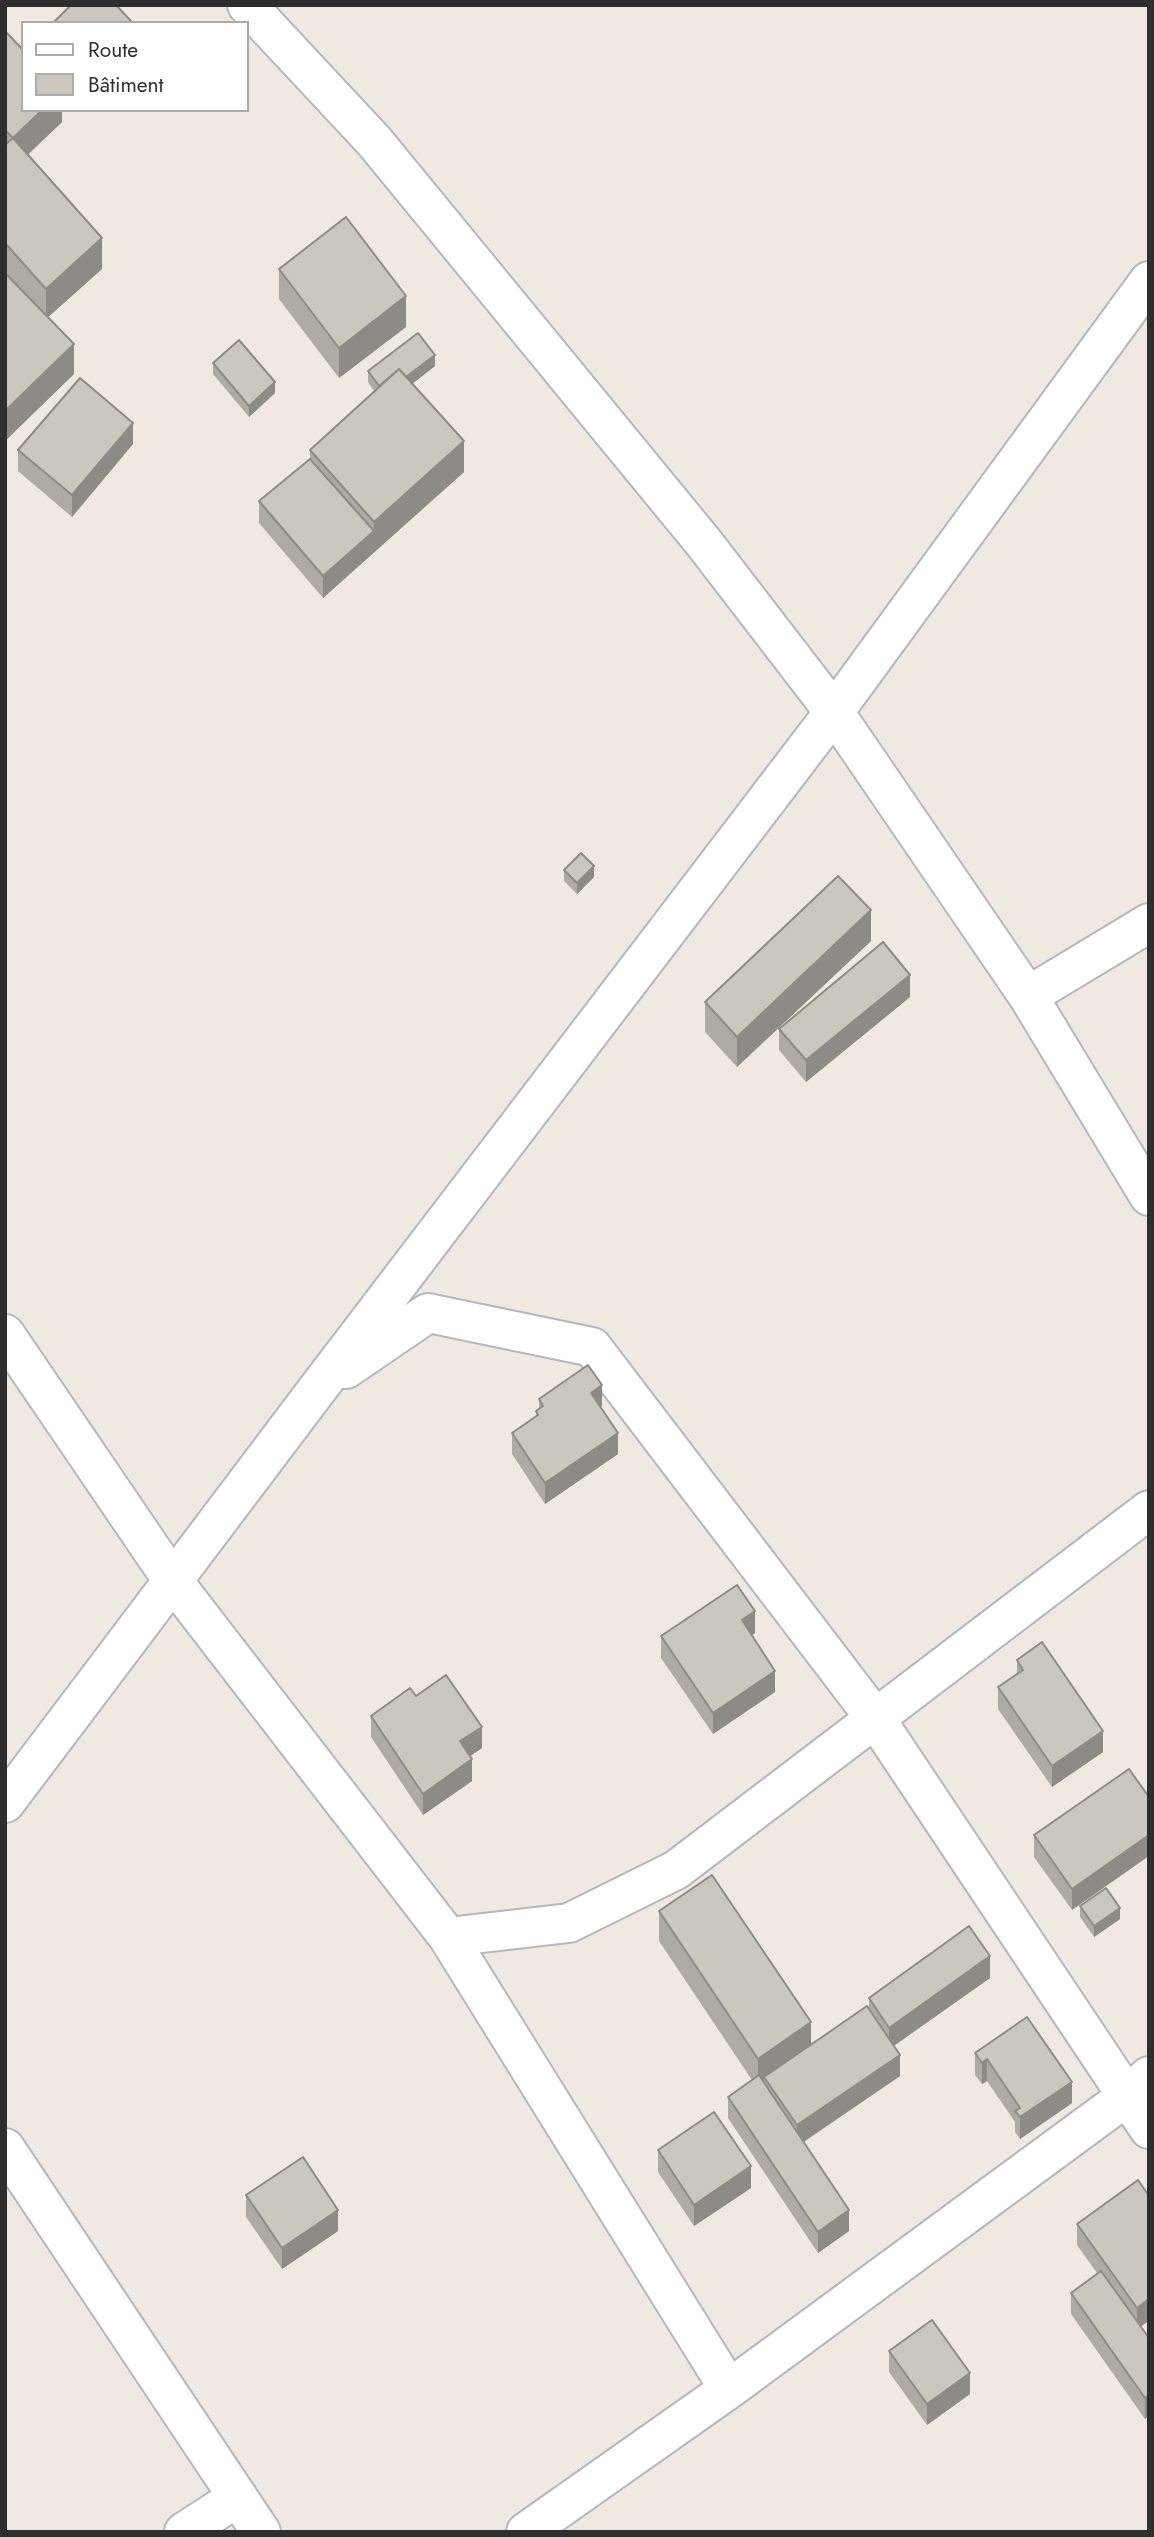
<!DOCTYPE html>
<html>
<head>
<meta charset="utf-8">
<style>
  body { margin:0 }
  #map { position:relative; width:1154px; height:2537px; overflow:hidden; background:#efe9e1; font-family:Jost,sans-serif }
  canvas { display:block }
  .frame { position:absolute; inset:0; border:7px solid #2e2e2e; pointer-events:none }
  .legend { position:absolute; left:21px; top:21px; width:228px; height:91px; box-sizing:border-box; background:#fff; border:2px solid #ababab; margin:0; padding:9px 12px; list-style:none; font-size:21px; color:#2e2e2e }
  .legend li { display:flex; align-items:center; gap:14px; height:35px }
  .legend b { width:35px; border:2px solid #ababab }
</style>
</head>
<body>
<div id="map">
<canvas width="1154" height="2537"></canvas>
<div class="frame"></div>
<ul class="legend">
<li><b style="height:9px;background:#fff"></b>Route</li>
<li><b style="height:19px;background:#cbc7bf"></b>Bâtiment</li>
</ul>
</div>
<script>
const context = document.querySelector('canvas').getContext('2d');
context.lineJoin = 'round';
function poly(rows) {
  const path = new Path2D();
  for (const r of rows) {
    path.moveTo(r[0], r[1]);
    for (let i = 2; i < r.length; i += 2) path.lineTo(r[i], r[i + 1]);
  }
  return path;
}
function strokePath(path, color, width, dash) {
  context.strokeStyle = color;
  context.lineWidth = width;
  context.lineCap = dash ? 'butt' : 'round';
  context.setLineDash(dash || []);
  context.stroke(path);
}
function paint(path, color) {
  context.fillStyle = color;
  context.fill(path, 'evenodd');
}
const minor = poly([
  [247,5,374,141,704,543,834,712,1028,996,1149,1196],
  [1028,996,1149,923],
  [5,1334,173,1581,448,1937,729,2389],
  [346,1369,428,1313,592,1347,875,1718,1149,2129],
  [5,1803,319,1387,834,712,1149,281],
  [448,1937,569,1923,676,1870,1149,1510],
  [5,2148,261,2532],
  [184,2532,238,2497],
  [526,2532,729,2389,1126,2097,1149,2076]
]);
const wall = poly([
  [5,31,62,110,62,122,28,155,102,269,48,317,74,374,5,441],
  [279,269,406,327,339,378,279,299],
  [213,363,275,393,249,417,213,374],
  [435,366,412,384,464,472,323,598,259,523,259,501,310,459,310,450,374,391,368,382,368,371],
  [133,444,72,517,18,471,18,450],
  [564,870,594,877,577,894,564,881],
  [871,941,737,1067,705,1032,705,1002],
  [910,997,806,1082,779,1050,779,1029],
  [539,1399,602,1406,600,1407,618,1454,545,1504,512,1454,512,1433,536,1417,536,1411,539,1409],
  [755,1633,752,1635,775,1692,713,1734,661,1658,661,1636],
  [1017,1660,1103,1752,1052,1787,998,1709,998,1687,1017,1674],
  [416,1696,482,1748,470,1756,472,1781,423,1815,371,1737,371,1716],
  [1129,1769,1072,1910,1034,1857,1034,1835],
  [1080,1906,1120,1919,1094,1937,1080,1917],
  [659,1911,811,2045,869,2008,869,1998,990,1978,894,2046,900,2076,804,2142,849,2231,818,2253,728,2118,728,2097,752,2080,659,1941],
  [975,2053,1072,2103,1020,2139,1015,2132,1015,2122,987,2081,982,2084,975,2075],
  [658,2150,751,2188,694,2226,658,2172],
  [1138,2180,1141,2327,1149,2338,1149,2416,1145,2419,1071,2314,1071,2293,1097,2273,1077,2245,1077,2224],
  [246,2195,338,2231,282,2269,246,2217],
  [889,2351,970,2394,927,2425,889,2372]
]);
const shadedWall = poly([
  [42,110,62,110,62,122,13,168,13,138],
  [102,238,102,269,46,319,46,289],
  [406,296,406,327,339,378,339,348],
  [74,344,74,374,5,441,5,411],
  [435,355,435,366,385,405,385,394],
  [275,382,275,393,249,417,249,406],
  [133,423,133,444,72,517,72,495],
  [464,441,464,472,323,598,323,576,374,531,374,522],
  [594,866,594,877,577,894,577,883],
  [871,910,871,941,737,1067,737,1037],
  [910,975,910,997,806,1082,806,1060],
  [602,1385,602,1406,591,1414,591,1393],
  [618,1433,618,1454,545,1504,545,1483],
  [755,1611,755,1633,742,1641,742,1620],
  [775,1671,775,1692,713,1734,713,1713],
  [482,1727,482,1748,460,1763,460,1741],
  [1103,1731,1103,1752,1052,1787,1052,1766],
  [472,1759,472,1781,423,1815,423,1794],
  [1149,1835,1149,1856,1072,1910,1072,1889],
  [1120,1908,1120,1919,1094,1937,1094,1926],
  [990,1956,990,1978,889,2049,889,2028],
  [811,2022,811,2053,764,2077,764,2085,758,2089,758,2059],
  [900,2055,900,2076,797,2146,797,2125],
  [987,2059,987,2081,982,2084,982,2063],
  [1072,2082,1072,2103,1020,2139,1020,2117],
  [751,2166,751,2188,694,2226,694,2205],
  [338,2210,338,2231,282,2269,282,2248],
  [849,2210,849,2231,818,2253,818,2232],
  [1149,2299,1149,2321,1137,2329,1137,2308],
  [970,2373,970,2394,927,2425,927,2404],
  [1149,2395,1149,2416,1145,2419,1145,2398]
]);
const building = poly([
  [71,5,116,5,131,21,129,23,53,23,71,5],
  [5,31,23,50,23,110,42,110,13,138,102,238,46,289,5,243,5,145,13,138,5,130,5,31],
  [346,217,406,296,339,348,279,269,346,217],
  [5,273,74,344,5,411,5,273],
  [418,333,435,355,406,377,399,369,379,386,368,371,418,333],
  [239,340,275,382,249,406,213,363,239,340],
  [399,369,464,441,374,522,310,450,399,369],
  [80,378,133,423,72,495,18,450,80,378],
  [310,459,374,531,323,576,259,501,310,459],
  [581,853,594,866,577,883,564,870,581,853],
  [838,876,871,910,737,1037,705,1002,838,876],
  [883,942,910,975,806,1060,779,1029,883,942],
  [588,1365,602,1385,591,1393,618,1433,545,1483,512,1433,538,1415,536,1411,543,1406,539,1399,588,1365],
  [737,1585,755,1611,742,1620,775,1671,713,1713,661,1636,737,1585],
  [1042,1642,1103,1731,1052,1766,998,1687,1023,1670,1017,1660,1042,1642],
  [446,1675,482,1727,460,1741,472,1759,423,1794,371,1716,410,1688,416,1696,446,1675],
  [1129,1769,1149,1797,1149,1835,1072,1889,1034,1835,1129,1769],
  [712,1875,811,2022,758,2059,659,1911,712,1875],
  [1106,1888,1120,1908,1094,1926,1080,1906,1106,1888],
  [969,1926,990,1956,889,2028,869,1998,969,1926],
  [867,2006,900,2055,797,2125,764,2077,867,2006],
  [1027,2017,1072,2082,1020,2117,1015,2111,1020,2108,987,2059,982,2063,975,2053,1027,2017],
  [759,2075,849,2210,818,2232,728,2097,759,2075],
  [714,2112,751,2166,694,2205,658,2150,714,2112],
  [303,2157,338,2210,282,2248,246,2195,303,2157],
  [1138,2180,1149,2196,1149,2299,1137,2308,1077,2224,1138,2180],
  [1101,2271,1149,2338,1149,2395,1145,2398,1071,2293,1101,2271],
  [932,2320,970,2373,927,2404,889,2351,932,2320]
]);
strokePath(minor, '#b4b7c1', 42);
strokePath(minor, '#fff', 38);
paint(wall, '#afaba4');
paint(shadedWall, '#8e8b86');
paint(building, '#cbc7bf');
strokePath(building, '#8e8b86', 2);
</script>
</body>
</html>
